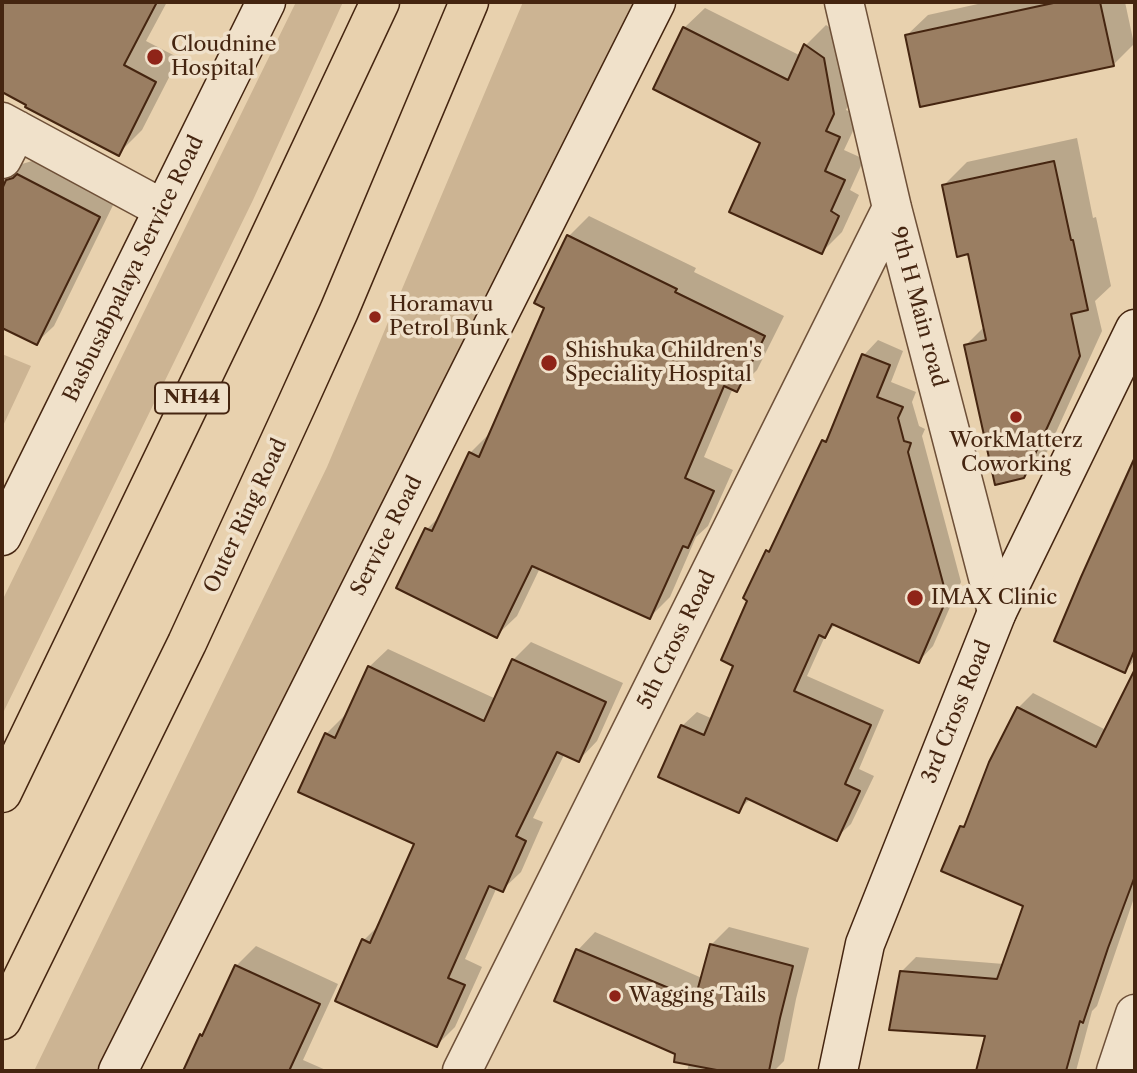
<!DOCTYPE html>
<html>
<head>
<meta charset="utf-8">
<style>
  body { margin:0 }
  #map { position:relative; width:1137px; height:1073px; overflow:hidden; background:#e8d1ae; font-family:"Libre Caslon Text",serif }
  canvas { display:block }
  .frame { position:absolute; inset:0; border:4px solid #452510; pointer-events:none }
</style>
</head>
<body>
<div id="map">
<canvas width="1137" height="1073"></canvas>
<div class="frame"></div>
</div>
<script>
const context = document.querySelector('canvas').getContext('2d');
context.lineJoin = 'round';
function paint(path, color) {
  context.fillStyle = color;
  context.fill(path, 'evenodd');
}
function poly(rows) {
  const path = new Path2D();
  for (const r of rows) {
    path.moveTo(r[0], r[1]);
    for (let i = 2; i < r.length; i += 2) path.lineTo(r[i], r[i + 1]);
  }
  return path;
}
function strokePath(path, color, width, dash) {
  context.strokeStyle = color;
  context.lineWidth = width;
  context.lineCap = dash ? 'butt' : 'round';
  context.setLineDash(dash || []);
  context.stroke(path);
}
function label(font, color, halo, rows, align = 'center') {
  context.font = font + ' "Libre Caslon Text",serif';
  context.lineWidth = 7;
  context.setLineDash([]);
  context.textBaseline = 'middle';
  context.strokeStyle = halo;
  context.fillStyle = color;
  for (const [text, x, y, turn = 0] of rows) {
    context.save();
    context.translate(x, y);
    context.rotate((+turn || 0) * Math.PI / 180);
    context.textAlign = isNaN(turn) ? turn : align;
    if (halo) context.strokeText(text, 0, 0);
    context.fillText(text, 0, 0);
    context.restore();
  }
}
const green = poly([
  [296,2,343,2,253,200,2,715,2,601],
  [523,2,635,2,110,1071,34,1071,327,467],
  [2,354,31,366,2,428]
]);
const shadow = poly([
  [2,2,167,2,146,41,179,58,142,130,118,154,2,90],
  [987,2,1125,2,1134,44,1113,65,907,35,928,15],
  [705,8,801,56,806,45,826,25,844,37,854,92,846,110,860,116,844,150,864,159,850,190,859,195,842,232,822,252,762,142,684,28],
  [1077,138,1093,218,1096,217,1111,286,1095,301,1102,331,1047,452,1023,476,966,345,985,326,969,252,944,185,967,162],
  [2,154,9,161,22,164,32,161,35,158,116,199,54,326,36,343,2,326],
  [589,216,696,268,694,272,784,316,757,370,737,390,733,388,704,457,733,470,708,526,696,537,670,597,650,617,540,568,517,616,496,636,398,587,427,529,442,514,470,453,490,433,546,308,569,236],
  [878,340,903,351,891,382,916,392,912,402,919,426,925,429,922,436,961,582,933,646,919,661,836,624,826,634,807,676,884,710,859,769,874,776,851,824,836,838,751,798,738,811,682,726,697,712,713,719,736,665,750,600,767,551,775,544,824,441,831,434,864,355],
  [1135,458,1135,660,1125,671,1112,512,1109,511,1132,461],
  [531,642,623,683,597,741,579,760,565,753,533,818,543,822,521,872,502,890,497,887,465,959,482,967,455,1027,437,1045,364,940,381,923,416,843,326,734,344,716,346,717,369,667,388,649,496,699,513,660],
  [1135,686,1135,895,1097,1006,1092,1011,1076,1071,989,1071,978,1068,988,1035,901,972,916,957,1004,964,1025,905,962,827,969,819,1018,708,1033,693,1106,730,1121,700],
  [729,927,809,948,796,999,784,1061,774,1071,687,1071,689,1063,677,1053,556,1000,578,950,595,932,702,978,711,945],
  [256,946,338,984,303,1060,328,1071,185,1071,201,1036,207,1030,236,966]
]);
const building = poly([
  [2,2,157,2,124,65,156,82,119,156,25,107,26,105,2,92,2,2],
  [1058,2,1100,2,1114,66,920,107,905,35,1058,2],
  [683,27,788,80,804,44,824,58,834,114,826,131,840,137,825,171,845,180,831,211,839,216,822,254,729,212,760,143,653,89,683,27],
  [1054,161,1071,240,1073,240,1088,310,1071,314,1080,356,1024,478,995,485,964,345,986,340,968,254,957,257,942,185,1054,161],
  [17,174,100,217,37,345,2,328,2,189,6,180,13,178,17,174],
  [567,235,677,289,675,292,765,336,737,392,724,386,685,478,714,491,688,548,683,546,650,619,532,566,497,638,396,588,425,528,432,531,469,452,479,457,544,308,534,303,567,235],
  [862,354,890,365,877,397,903,407,898,418,904,441,911,443,908,452,947,598,919,663,832,624,825,638,819,635,794,691,871,725,845,784,860,791,837,841,746,798,739,813,658,777,681,725,704,735,733,666,721,660,747,601,743,598,766,550,769,552,822,440,826,442,862,354],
  [1135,457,1135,649,1125,673,1054,641,1081,577,1135,457],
  [512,659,606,702,579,762,557,752,516,836,526,841,503,892,489,886,448,978,465,985,437,1047,335,1001,362,939,370,943,414,844,298,792,325,733,335,738,368,666,484,721,512,659],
  [1135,669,1135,876,1108,948,1083,1023,1080,1021,1066,1071,976,1071,985,1036,889,1030,900,971,997,979,1023,906,941,871,960,826,964,827,989,762,1017,707,1096,747,1135,669],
  [710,944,793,966,780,1018,769,1071,722,1071,674,1062,675,1054,554,1001,576,949,695,999,710,944],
  [235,965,320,1004,289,1071,183,1071,200,1034,202,1036,235,965]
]);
const street = poly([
  [844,2,892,208,997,612],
  [2,122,163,209],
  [2,159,17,130],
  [462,1071,892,208],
  [1116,1071,1135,1014]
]);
const secondary = poly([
  [2,536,266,2],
  [118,1071,656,2],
  [838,1071,865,944,997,612,1135,329]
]);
const highway = poly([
  [2,793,256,266,380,2],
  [2,1020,187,643,296,406,339,311,469,2]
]);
const markers = [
  [155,57,9,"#8f2418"],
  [375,317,7,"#8f2418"],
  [549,363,9,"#8f2418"],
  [1016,417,7,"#8f2418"],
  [915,598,9,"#8f2418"],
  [615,996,7,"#8f2418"]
];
const shields = [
  [192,398,74]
];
const shieldNames = [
  ["NH44",192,398]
];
const poiNames = [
  ["Cloudnine",171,45],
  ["Hospital",171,69],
  ["Horamavu",389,305],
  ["Petrol Bunk",389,329],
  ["Shishuka Children's",565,351],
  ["Speciality Hospital",565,375],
  ["WorkMatterz",1016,441,"center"],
  ["Coworking",1016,465,"center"],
  ["IMAX Clinic",931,598],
  ["Wagging Tails",629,996]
];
const streetNames = [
  ["Basbusabpalaya Service Road",134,269,-64],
  ["9th H Main road",918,307,75],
  ["Outer Ring Road",246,516,-65],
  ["Service Road",387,536,-63],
  ["5th Cross Road",677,640,-64],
  ["3rd Cross Road",957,712,-68]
];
paint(green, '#ccb493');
paint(shadow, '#0003');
paint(building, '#9a7e62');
strokePath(building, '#452510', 2);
strokePath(street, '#6e5038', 41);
strokePath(secondary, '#452510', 41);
strokePath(highway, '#452510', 41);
strokePath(street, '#f0e1ca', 38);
strokePath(secondary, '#f0e1ca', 38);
strokePath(highway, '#e8d1ae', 38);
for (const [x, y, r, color] of markers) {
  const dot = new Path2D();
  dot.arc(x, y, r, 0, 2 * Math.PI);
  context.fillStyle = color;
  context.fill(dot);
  strokePath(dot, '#f0e1ca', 2.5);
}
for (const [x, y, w] of shields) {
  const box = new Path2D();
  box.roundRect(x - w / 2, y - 15.5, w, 31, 5);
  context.fillStyle = '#f0e1ca';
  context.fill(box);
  strokePath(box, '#452510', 2);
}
label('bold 19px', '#452510', null, shieldNames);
label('21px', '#452510', '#f0e1ca', poiNames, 'left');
label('21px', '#452510', '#f0e1ca', streetNames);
</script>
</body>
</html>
